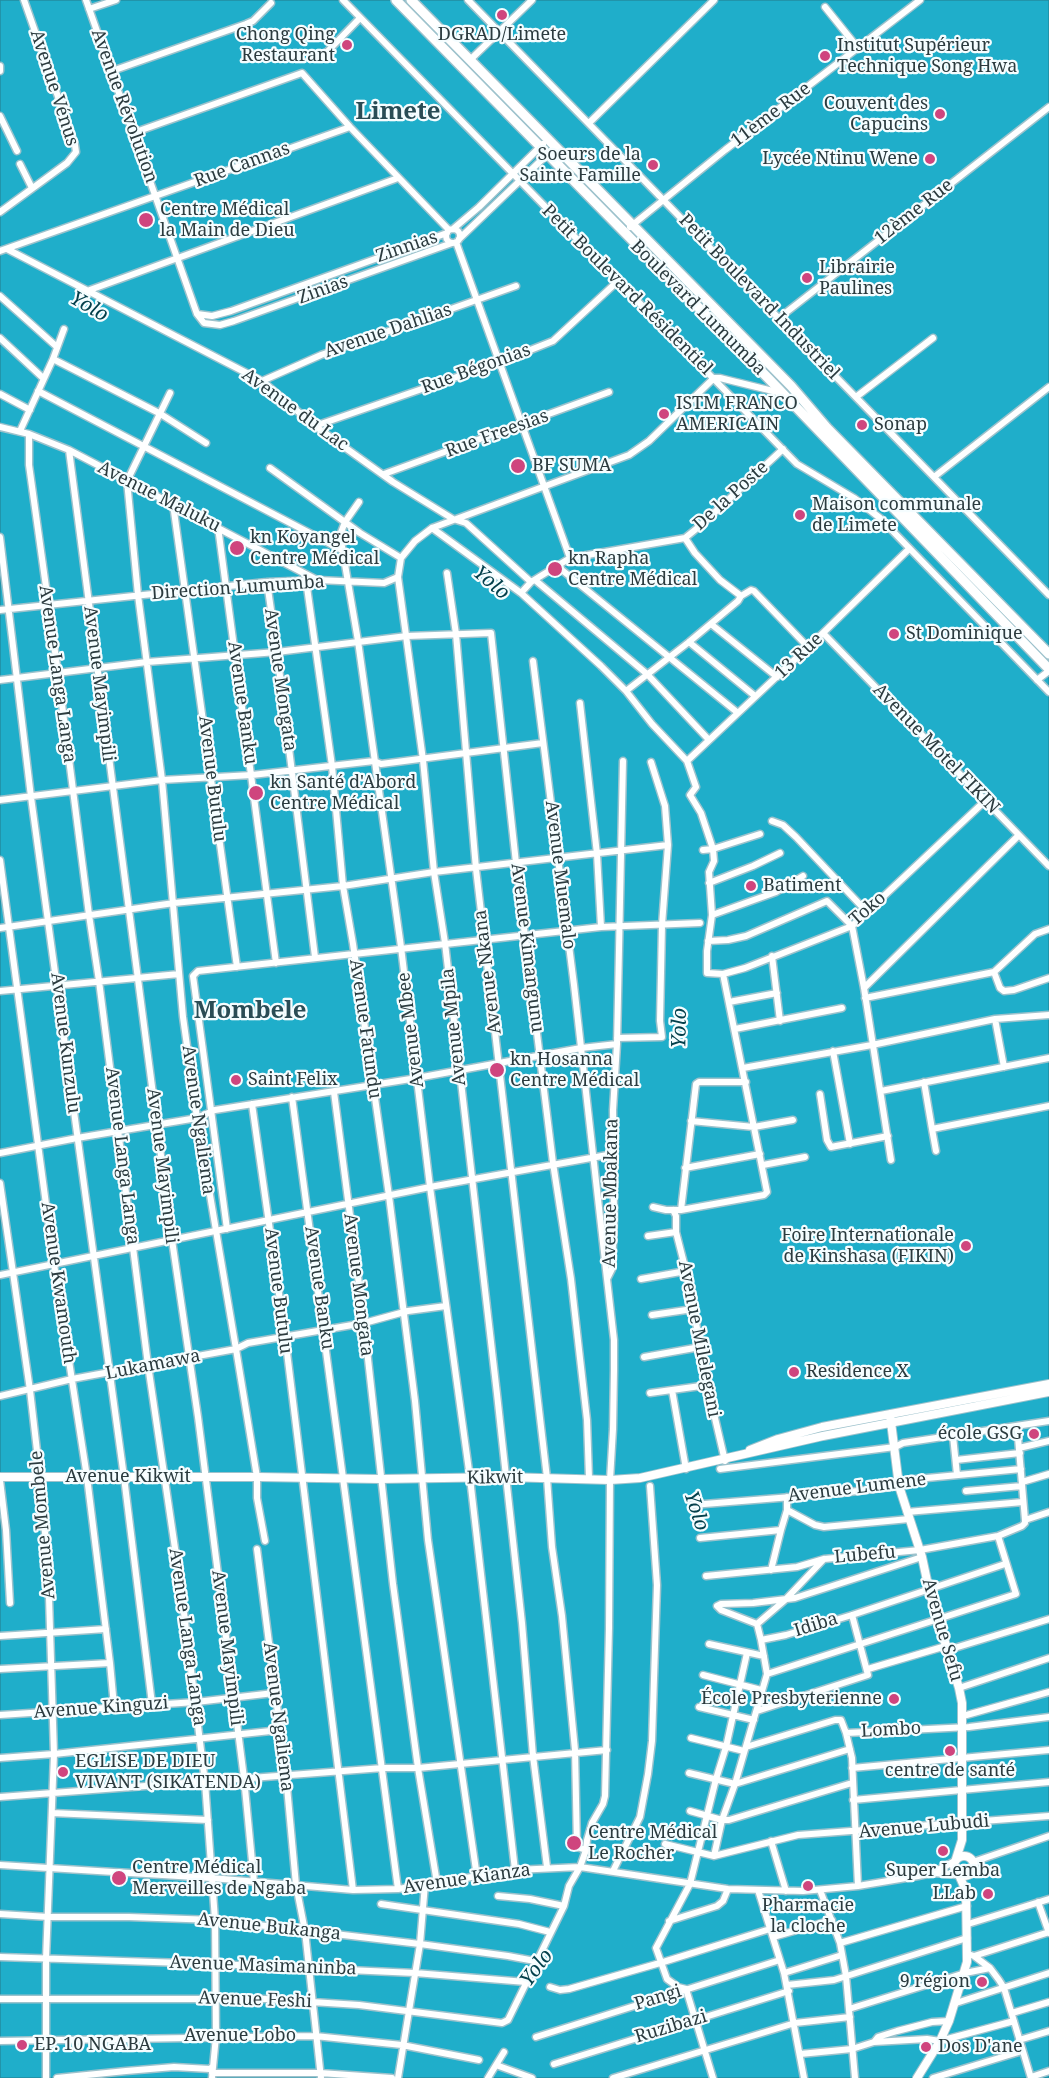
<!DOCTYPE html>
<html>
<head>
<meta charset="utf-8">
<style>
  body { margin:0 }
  canvas { display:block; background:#d6f4fc }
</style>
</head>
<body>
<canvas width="1049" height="2078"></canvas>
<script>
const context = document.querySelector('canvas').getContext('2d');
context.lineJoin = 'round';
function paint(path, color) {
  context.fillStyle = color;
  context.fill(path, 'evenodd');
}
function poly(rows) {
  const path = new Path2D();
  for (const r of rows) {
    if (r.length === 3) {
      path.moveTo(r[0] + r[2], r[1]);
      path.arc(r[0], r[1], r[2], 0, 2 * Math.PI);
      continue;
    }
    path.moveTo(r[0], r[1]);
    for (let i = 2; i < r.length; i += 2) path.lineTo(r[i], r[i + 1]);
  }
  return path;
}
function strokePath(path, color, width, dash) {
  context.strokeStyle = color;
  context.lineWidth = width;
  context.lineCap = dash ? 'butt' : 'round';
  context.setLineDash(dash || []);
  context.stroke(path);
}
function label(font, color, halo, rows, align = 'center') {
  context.font = font + ' "Noto Serif",serif';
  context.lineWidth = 4.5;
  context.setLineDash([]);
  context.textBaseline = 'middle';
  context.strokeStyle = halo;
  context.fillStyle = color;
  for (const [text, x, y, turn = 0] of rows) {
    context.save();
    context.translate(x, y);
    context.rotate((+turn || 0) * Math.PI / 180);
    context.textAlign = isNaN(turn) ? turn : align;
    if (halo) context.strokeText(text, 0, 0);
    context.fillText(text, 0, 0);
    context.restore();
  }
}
const water = poly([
  [0,0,1049,0,1049,2078,0,2078,0,0]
]);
const minor = poly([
  [86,0,197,314,204,323,220,325,234,321,452,243],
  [343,0,797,464,854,498,880,518,1049,692],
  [468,0,1049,595],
  [825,7,858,48],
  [89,9,116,0],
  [327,52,360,18],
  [470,60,532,0],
  [0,66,0,71],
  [112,71,246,24,253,21,271,3],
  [0,116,17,151],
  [589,123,714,0],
  [133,133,302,73,350,127,449,230],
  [20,164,32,188],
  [0,212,67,163,76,152,75,145,24,0],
  [630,227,725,150,920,0],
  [453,229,479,207,543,144],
  [453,236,7],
  [459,239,555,147],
  [456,242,570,558],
  [7,249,262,381,315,426,393,482,453,519,466,523,531,582],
  [0,251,350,127],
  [87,291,398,178],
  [0,296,57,347],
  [197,314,212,316,231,311,447,233],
  [779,318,1049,107],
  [0,338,43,378],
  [53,359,159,413,206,443],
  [262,381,321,355,516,286],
  [38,391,342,550],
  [170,393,127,481,138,595,162,780,183,1017,197,1118,236,1349,257,1477,257,1498,265,1541],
  [0,394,30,410],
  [856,397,933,338],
  [315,426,500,362,553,341,618,281],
  [0,427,29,434,69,450,317,580],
  [20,431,53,359,64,329],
  [29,434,29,465,58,673,89,915,99,981,148,1365,181,1589,205,1782,215,1920,216,2036,212,2078],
  [69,450,172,1240,198,1417,244,1778,254,1882],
  [270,468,360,533,401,558],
  [384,474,609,392],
  [934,477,1049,387],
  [359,502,345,522,340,535,358,641,401,947,430,1187,470,1478,515,1870],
  [173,504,237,967],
  [218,527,276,963],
  [432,528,521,593,601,666,626,691,652,724,687,761,696,787,690,795,701,813,713,849,714,861,709,872,712,915,707,951,707,973,723,974,745,968,852,926,986,800],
  [0,537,31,797,124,1477,152,1704],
  [685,538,695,553,720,580,741,596],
  [557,566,738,713],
  [447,573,456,634,476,869,547,1478,552,1547,562,1616,575,1750,577,1847,586,1850],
  [398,577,423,760,434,872,445,943,497,1394,522,1623,533,1756,547,1867],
  [306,580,332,766,343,886,353,944,389,1196,415,1401,428,1540,477,1877],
  [535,580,647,674,709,740],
  [267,582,277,652,315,957],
  [521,593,531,582,570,558,685,538,701,525,783,449],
  [0,610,267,582,318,580,384,583,398,577,401,558,415,541,432,528,629,455,649,441,714,378,720,378,781,393],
  [711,624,777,677],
  [823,633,1049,866],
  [689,642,755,696],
  [533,661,574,985,607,1279],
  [0,680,147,662,277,652,407,636,491,633,516,863,553,1163,571,1279,587,1420,589,1478],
  [1037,680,1049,671],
  [626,691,689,642,738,601,741,596,751,590,754,591,808,647],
  [580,703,597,854,601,927],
  [687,761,823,633,909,549],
  [0,800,162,780,252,775,374,761,381,764,543,743],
  [772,821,783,825,796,837,867,912],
  [703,850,713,849,760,834],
  [0,860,54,1264,87,1477,110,1663,114,1706],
  [709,883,753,866,780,853],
  [712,915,776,892,803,876],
  [0,928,174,903,343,886,434,872,668,845],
  [1049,929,1035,934,994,972,1000,988,1004,991,1014,990,1049,978],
  [708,941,728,940,746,936,827,901,852,926,864,988,891,1160],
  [772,956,780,1021],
  [864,988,1019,835],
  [0,991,179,974],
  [865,998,994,972],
  [729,1002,777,993],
  [995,1019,1004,1067],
  [735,1029,842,1008],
  [617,1038,662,1037,660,1021,662,925,668,845,665,806,651,762],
  [833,1051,850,1144],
  [743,1068,872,1045,995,1019,1049,1015],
  [924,1082,932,1129,1049,1106],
  [881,1091,1049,1058],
  [334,1092,364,1323,393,1584,418,1768,437,1883],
  [820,1094,827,1140,831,1147,888,1136],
  [292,1097,398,1889],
  [252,1104,285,1336,353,1890],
  [691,1121,754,1127,793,1120],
  [932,1129,936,1151],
  [0,1153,77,1138,197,1118,215,1110,417,1078,581,1048,617,1044],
  [763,1165,805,1157],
  [685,1168,760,1154],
  [0,1183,30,1390,40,1477,48,1566,54,1754,46,1959,46,2078],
  [653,1207,666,1210,681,1210,764,1195,767,1192,723,974],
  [673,1210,676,1216,676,1232,686,1271,711,1401,725,1461],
  [681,1210,696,1084,699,1082,746,1082],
  [227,1229,193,976,198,971,601,927,700,923],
  [648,1236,676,1232],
  [0,1275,430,1187,613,1154],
  [641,1279,686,1271],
  [652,1315,693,1309],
  [644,1357,700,1347],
  [672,1390,686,1469],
  [650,1393,708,1385],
  [0,1396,72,1379,236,1349,248,1343,364,1323,408,1311,446,1306],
  [953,1436,957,1475],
  [1019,1448,1049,1441],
  [956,1460,1020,1453],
  [720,1469,895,1447,903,1443,1049,1421],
  [0,1480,6,1530,10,1603],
  [1022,1482,1049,1474],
  [966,1491,1022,1486],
  [692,1505,841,1493,899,1486,906,1480,1021,1469],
  [787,1510,815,1525,824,1527,909,1519],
  [907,1512,1023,1502],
  [1025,1520,1049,1512],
  [700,1538,781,1530,787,1510,787,1497],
  [257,1549,286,1776,296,1885,305,1931,321,2078],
  [771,1570,781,1530],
  [706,1576,797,1567,824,1559,920,1550,998,1536,1022,1526,1025,1523,1025,1520,1017,1426],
  [717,1606,721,1610,757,1624,761,1640,786,1635,852,1615,1005,1564],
  [717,1606,721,1604,753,1603,795,1598,922,1557],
  [757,1624,785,1600,824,1559],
  [0,1636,106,1629],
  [709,1644,764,1656],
  [948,1650,1049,1619],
  [0,1669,110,1663],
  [868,1669,946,1646],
  [767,1674,1016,1594,998,1536],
  [703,1675,761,1690],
  [959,1688,1049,1658],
  [699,1707,754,1720],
  [757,1711,868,1675,852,1615],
  [0,1715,196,1702,274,1693],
  [963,1716,1049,1692],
  [846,1733,969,1727,1049,1717],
  [691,1738,744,1751],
  [746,1747,835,1720,841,1720,846,1733,852,1758,858,1886],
  [0,1758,54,1754,280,1730],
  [852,1768,1049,1750],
  [689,1773,735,1784,850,1749],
  [0,1797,383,1768,418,1768,607,1750],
  [853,1800,1049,1782],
  [690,1811,722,1820,729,1820,852,1783],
  [52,1813,208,1820],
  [771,1841,786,1891],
  [665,1844,714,1856,798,1835,1049,1816],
  [714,1856,722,1820,735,1784,767,1674,761,1640],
  [973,1862,1049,1836],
  [0,1865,211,1878,353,1890,398,1889,515,1870,580,1867,728,1889,803,1891,858,1886,918,1876,932,1873,955,1861],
  [613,1871,640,1817,648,1774,652,1741,657,1585,650,1486],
  [933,1873,959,1875],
  [758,1890,784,1973,804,2078],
  [820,1890,840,1943,846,1976,855,2078],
  [498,1896,530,1899,564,1906],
  [1038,1902,1049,1933],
  [381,1904,519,1924,550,1932],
  [0,1914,49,1917,129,1917,215,1920,420,1944,508,1956,535,1961],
  [669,1921,717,1906,723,1901,728,1889],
  [968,1924,1049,1899],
  [773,1937,832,1920],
  [840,1943,967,1906],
  [968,1954,974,1956,990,1968,999,1980,1004,1988,1031,2078],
  [974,1956,1049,1932],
  [0,1957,215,1964,415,1973,526,1982],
  [784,1973,842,1955],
  [787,1985,834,1980,967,1938],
  [550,1987,560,1990,569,1989,660,1963,770,1929],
  [0,1999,265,1999,359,2005,502,2023,508,2020,564,1906,569,1886,580,1867,586,1850,587,1840,592,1823,603,1804,605,1796,609,1628,610,1480,613,1429,614,1370,614,1340,607,1279,612,1269,614,1218,613,1110,617,1044,623,761],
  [956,2003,1049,1973],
  [849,2009,965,1973,990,1968],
  [1012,2013,1049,2002],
  [536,2037,780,1960],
  [1019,2040,1049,2031],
  [0,2041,315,2036,402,2045,479,2060],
  [874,2042,927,2039,940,2041,1014,2021],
  [800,2054,852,2049,874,2042,878,2037,897,2031,932,2022,949,2021],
  [554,2064,789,1991],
  [496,2065,532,2078],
  [212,2073,320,2073,392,2078],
  [1031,2077,1049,2071],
  [57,2078,126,2071,174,2067,210,2069,212,2067],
  [398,2078,420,1944,425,1884],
  [488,2078,504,2052],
  [613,2078,795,2023,850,2017],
  [713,2078,686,1989,678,1987,667,1979,656,1948,690,1884,716,1779,726,1747,747,1653],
  [933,2078,1022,2051]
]);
const major = poly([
  [890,1414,899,1486,922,1557,929,1590,959,1688,962,1703,962,1840,956,1859],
  [750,1450,778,1439,822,1427,1049,1384],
  [0,1477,257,1477,380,1479,506,1477,610,1480,640,1478,823,1436,1049,1392],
  [964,1866,10],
  [917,2078,940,2041,949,2021,967,1962,966,1891,959,1875]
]);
const highway = poly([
  [396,0,768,378,1049,669],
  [411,0,791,386,827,428,1049,654]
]);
const markers = [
  [502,15,6,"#cf457e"],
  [347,45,6,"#cf457e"],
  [825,56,6,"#cf457e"],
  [940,114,6,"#cf457e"],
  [930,159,6,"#cf457e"],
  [653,165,6,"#cf457e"],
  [146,220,8,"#cf457e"],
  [807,278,6,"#cf457e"],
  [664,414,6,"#cf457e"],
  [862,425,6,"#cf457e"],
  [518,466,8,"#cf457e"],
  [800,515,6,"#cf457e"],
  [237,548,8,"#cf457e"],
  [555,569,8,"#cf457e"],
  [894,634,6,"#cf457e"],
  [256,793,8,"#cf457e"],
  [751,886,6,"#cf457e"],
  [497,1070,8,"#cf457e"],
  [236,1080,6,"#cf457e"],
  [966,1246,6,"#cf457e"],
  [794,1372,6,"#cf457e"],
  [1034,1434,6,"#cf457e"],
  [894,1699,6,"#cf457e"],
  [950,1751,6,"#cf457e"],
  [63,1772,6,"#cf457e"],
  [574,1843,8,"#cf457e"],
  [943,1851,6,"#cf457e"],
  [119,1878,8,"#cf457e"],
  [808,1886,6,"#cf457e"],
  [988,1894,6,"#cf457e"],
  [982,1982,6,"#cf457e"],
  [22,2045,6,"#cf457e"],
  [926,2047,6,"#cf457e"]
];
const poiNames = [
  ["Chong Qing",335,35,"right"],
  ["Restaurant",335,56,"right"],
  ["DGRAD/Limete",502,35,"center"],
  ["Institut Supérieur",837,46],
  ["Technique Song Hwa",837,67],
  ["Couvent des",928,104,"right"],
  ["Capucins",928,125,"right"],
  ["Soeurs de la",641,155,"right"],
  ["Sainte Famille",641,176,"right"],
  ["Lycée Ntinu Wene",918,159,"right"],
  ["Centre Médical",160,210],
  ["la Main de Dieu",160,231],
  ["Librairie",819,268],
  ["Paulines",819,289],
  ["ISTM FRANCO",676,404],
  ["AMERICAIN",676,425],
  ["Sonap",874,425],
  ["BF SUMA",532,466],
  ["Maison communale",812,505],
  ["de Limete",812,526],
  ["kn Koyangel",250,538],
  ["Centre Médical",250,559],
  ["kn Rapha",568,559],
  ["Centre Médical",568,580],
  ["St Dominique",906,634],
  ["kn Santé d'Abord",270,783],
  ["Centre Médical",270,804],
  ["Batiment",763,886],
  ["kn Hosanna",510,1060],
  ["Centre Médical",510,1081],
  ["Saint Felix",248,1080],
  ["Foire Internationale",954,1236,"right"],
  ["de Kinshasa (FIKIN)",954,1257,"right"],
  ["Residence X",806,1372],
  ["école GSG",1022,1434,"right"],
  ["École Presbyterienne",882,1699,"right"],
  ["EGLISE DE DIEU",75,1762],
  ["VIVANT (SIKATENDA)",75,1783],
  ["centre de santé",950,1771,"center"],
  ["Centre Médical",588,1833],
  ["Le Rocher",588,1854],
  ["Centre Médical",132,1868],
  ["Merveilles de Ngaba",132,1889],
  ["Super Lemba",943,1871,"center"],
  ["LLab",976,1894,"right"],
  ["Pharmacie",808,1906,"center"],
  ["la cloche",808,1927,"center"],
  ["9 région",970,1982,"right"],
  ["EP. 10 NGABA",34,2045],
  ["Dos D'ane",938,2047]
];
const streetNames = [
  ["Avenue Vénus",54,88,72],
  ["Avenue Révolution",124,106,70],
  ["11ème Rue",771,115,-37],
  ["Rue Cannas",242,165,-20],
  ["12ème Rue",914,212,-38],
  ["Zinnias",407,247,-19],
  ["Zinias",323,290,-20],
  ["Petit Boulevard Résidentiel",627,290,45],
  ["Petit Boulevard Industriel",759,297,46],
  ["Boulevard Lumumba",698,308,45],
  ["Avenue Dahlias",388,331,-19],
  ["Rue Bégonias",476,369,-20],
  ["Avenue du Lac",295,410,36],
  ["Rue Freesias",497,434,-20],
  ["De la Poste",731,496,-42],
  ["Avenue Maluku",159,497,27],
  ["Direction Lumumba",238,588,-4],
  ["13 Rue",799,656,-43],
  ["Avenue Langa Langa",57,674,82],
  ["Avenue Mongata",280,680,82],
  ["Avenue Mayimpili",99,684,83],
  ["Avenue Banku",242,703,82],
  ["Avenue Motel FIKIN",936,749,46],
  ["Avenue Butulu",212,779,83],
  ["Avenue Muemalo",560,875,83],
  ["Toko",868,909,-41],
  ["Avenue Kimangunu",527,948,83],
  ["Avenue Nkana",488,972,-97],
  ["Avenue Mpila",454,1027,-96],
  ["Avenue Fatundu",365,1029,82],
  ["Avenue Mbee",411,1030,-97],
  ["Avenue Kunzulu",65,1043,83],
  ["Avenue Ngaliema",198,1120,82],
  ["Avenue Langa Langa",122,1156,83],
  ["Avenue Mayimpili",162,1166,83],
  ["Avenue Mbakana",611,1193,-89],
  ["Avenue Kwamouth",58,1283,82],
  ["Avenue Mongata",358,1285,83],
  ["Avenue Banku",319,1288,82],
  ["Avenue Butulu",278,1291,83],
  ["Avenue Milelegani",699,1339,79],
  ["Lukamawa",153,1365,-11],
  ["Avenue Kikwit",128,1477],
  ["Kikwit",495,1478,-1],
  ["Avenue Lumene",857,1488,-7],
  ["Avenue Mombele",43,1525,-95],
  ["Lubefu",865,1555,-5],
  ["Idiba",816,1625,-17],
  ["Avenue Sefu",942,1630,74],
  ["Avenue Langa Langa",187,1637,82],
  ["Avenue Mayimpili",227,1648,83],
  ["Avenue Kinguzi",101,1708,-4],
  ["Avenue Ngaliema",278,1717,83],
  ["Lombo",891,1730,-3],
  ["Avenue Lubudi",924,1827,-5],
  ["Avenue Kianza",467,1879,-8],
  ["Avenue Bukanga",269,1927,6],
  ["Avenue Masimaninba",263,1966,2],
  ["Pangi",658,1998,-17],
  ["Avenue Feshi",255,2000,2],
  ["Ruzibazi",671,2027,-17],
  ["Avenue Lobo",240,2036]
];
const waterNames = [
  ["Yolo",89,307,30],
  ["Yolo",491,583,40],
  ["Yolo",680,1028,-89],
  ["Yolo",696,1511,72],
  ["Yolo",537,1968,-54]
];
const districtNames = [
  ["Limete",398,112],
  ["Mombele",250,1011]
];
paint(water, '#1faeca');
strokePath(water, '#238ca0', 1.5);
strokePath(minor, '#9dc2cc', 9);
strokePath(major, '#9dc2cc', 10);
strokePath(highway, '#9dc2cc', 12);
strokePath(minor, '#fff', 6);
strokePath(major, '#fff', 8);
strokePath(highway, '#fff', 9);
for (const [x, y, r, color] of markers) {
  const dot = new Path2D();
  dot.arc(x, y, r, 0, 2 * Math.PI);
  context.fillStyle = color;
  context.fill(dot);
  strokePath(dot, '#f5fdff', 2);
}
label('18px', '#2b3b3f', '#f5fdff', poiNames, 'left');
label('18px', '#2b3b3f', '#f5fdff', streetNames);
label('italic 20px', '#04404c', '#f5fdff', waterNames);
label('bold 24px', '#2a4c55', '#f5fdff', districtNames);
</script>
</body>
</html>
